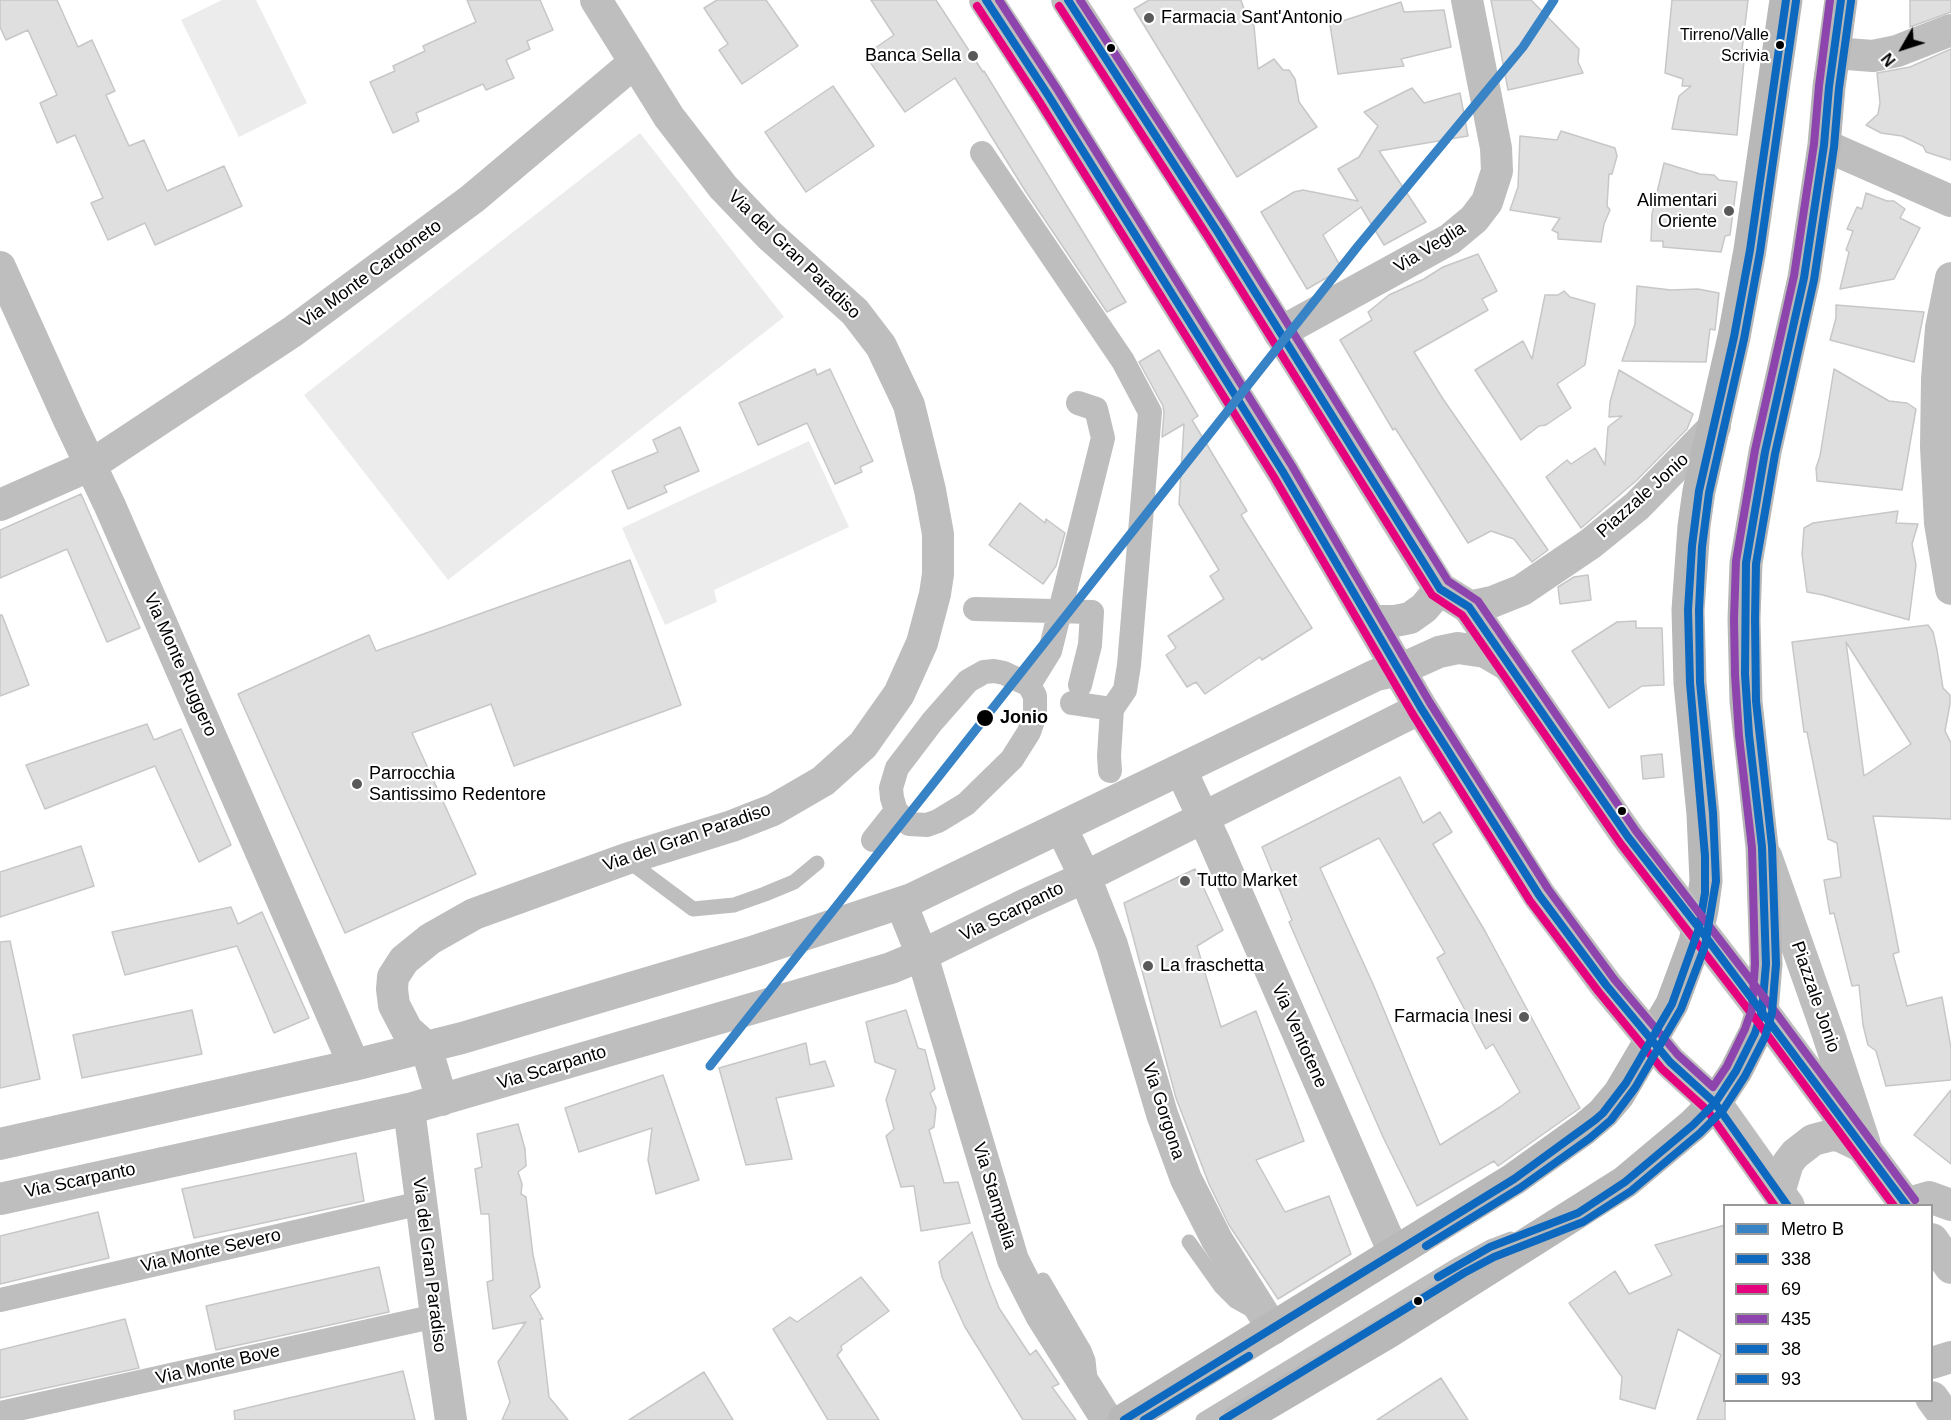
<!DOCTYPE html>
<html>
<head>
<meta charset="utf-8">
<style>
  body { margin:0 }
  #map { position:relative; width:1951px; height:1420px; overflow:hidden; background:#fff; font-family:Arial,sans-serif }
  canvas { display:block }
  .legend { position:absolute; left:1723px; top:1204px; width:210px; height:198px; box-sizing:border-box; background:#fff; border:2px solid #999; margin:0; padding:8px 10px; list-style:none; font-size:18px; color:#000 }
  .legend li { display:flex; align-items:center; gap:12px; height:30px }
  .legend b { width:30px; border:2px solid #999 }
  .north { position:absolute; left:1873px; top:18px; width:60px; height:60px; -webkit-text-stroke:4px #fff; paint-order:stroke; rotate:231deg; font-size:16px; font-weight:700; line-height:24px; text-align:center; color:#000 }
  .north::after { content:''; display:block; margin:auto; width:21px; height:27px; background:#000; clip-path:polygon(50% 0,100% 100%,50% 72%,0 100%) }
</style>
</head>
<body>
<div id="map">
<canvas width="1951" height="1420"></canvas>
<ul class="legend">
<li><b style="height:8px;background:#3783c6"></b>Metro B</li>
<li><b style="height:8px;background:#0c69bf"></b>338</li>
<li><b style="height:8px;background:#e5007d"></b>69</li>
<li><b style="height:8px;background:#8e44ad"></b>435</li>
<li><b style="height:8px;background:#0c69bf"></b>38</li>
<li><b style="height:8px;background:#0c69bf"></b>93</li>
</ul>
<div class="north">N</div>
</div>
<script>
const context = document.querySelector('canvas').getContext('2d');
context.lineJoin = 'round';
function paint(path, color) {
  context.fillStyle = color;
  context.fill(path, 'evenodd');
}
function poly(rows) {
  const path = new Path2D();
  for (const r of rows) {
    path.moveTo(r[0], r[1]);
    for (let i = 2; i < r.length; i += 2) path.lineTo(r[i], r[i + 1]);
  }
  return path;
}
function strokePath(path, color, width, dash) {
  context.strokeStyle = color;
  context.lineWidth = width;
  context.lineCap = dash ? 'butt' : 'round';
  context.setLineDash(dash || []);
  context.stroke(path);
}
function label(font, color, halo, rows, align = 'center') {
  context.font = font + ' Arial,sans-serif';
  context.lineWidth = 4.5;
  context.setLineDash([]);
  context.textBaseline = 'middle';
  context.strokeStyle = halo;
  context.fillStyle = color;
  for (const [text, x, y, turn = 0] of rows) {
    context.save();
    context.translate(x, y);
    context.rotate((+turn || 0) * Math.PI / 180);
    context.textAlign = isNaN(turn) ? turn : align;
    if (halo) context.strokeText(text, 0, 0);
    context.fillText(text, 0, 0);
    context.restore();
  }
}
const green = poly([
  [222,0,256,0,307,103,239,137,181,20],
  [640,133,784,317,448,580,304,395],
  [809,441,849,527,714,590,717,602,665,625,622,528]
]);
const building = poly([
  [0,0,57,0,78,47,92,40,115,91,106,95,129,146,144,140,167,191,224,166,242,206,155,245,145,223,108,240,91,203,103,198,75,135,57,143,40,103,57,95,28,30,6,40,0,27,0,0],
  [467,0,540,0,553,30,527,41,530,49,506,60,514,78,486,90,483,84,416,113,419,121,393,133,370,82,395,71,393,66,425,51,423,46,476,22,467,0],
  [717,0,766,0,798,46,742,84,719,50,728,44,704,8,717,0],
  [871,0,936,0,983,72,984,71,1126,302,1107,312,1026,192,955,78,905,112,865,55,894,35,871,0],
  [1149,0,1241,0,1245,12,1254,26,1258,69,1274,59,1283,70,1289,70,1295,79,1299,102,1317,127,1237,177,1134,9,1149,0],
  [1491,0,1531,0,1579,49,1578,62,1583,73,1508,90,1491,0],
  [1672,0,1748,0,1742,50,1745,50,1737,135,1672,129,1679,96,1691,86,1682,86,1683,79,1665,73,1672,0],
  [1910,0,1951,0,1951,12,1910,27,1910,0],
  [1401,2,1404,12,1444,10,1451,47,1401,59,1404,66,1338,74,1330,25,1401,2],
  [1951,49,1951,160,1926,152,1923,146,1902,136,1881,133,1866,125,1878,114,1880,103,1877,73,1910,67,1951,49],
  [833,86,874,146,806,192,765,132,833,86],
  [1412,88,1424,103,1460,93,1468,136,1379,151,1426,222,1384,245,1361,207,1323,235,1342,269,1307,289,1261,212,1294,192,1303,190,1358,201,1338,169,1359,157,1378,126,1364,112,1412,88],
  [1561,131,1615,148,1617,156,1612,174,1609,174,1607,206,1610,210,1604,224,1601,242,1558,239,1558,233,1552,230,1560,218,1510,210,1518,187,1520,136,1557,140,1561,131],
  [1664,163,1700,174,1714,175,1719,180,1737,182,1730,235,1725,236,1721,252,1663,247,1663,241,1651,241,1652,214,1664,163],
  [1866,193,1887,201,1894,201,1905,209,1900,218,1920,228,1894,279,1840,289,1849,252,1846,250,1853,231,1847,229,1857,207,1862,209,1866,193],
  [1478,254,1497,291,1482,299,1488,310,1414,352,1443,399,1548,550,1532,562,1514,539,1491,531,1468,543,1395,428,1393,430,1340,340,1372,320,1368,312,1389,295,1424,279,1443,267,1478,254],
  [1637,286,1671,290,1698,289,1719,293,1715,330,1710,329,1706,362,1622,361,1635,324,1637,286],
  [1564,291,1570,297,1595,304,1585,365,1557,384,1571,408,1546,425,1539,426,1521,440,1475,370,1523,341,1532,359,1545,295,1558,295,1564,291],
  [1836,305,1924,312,1914,362,1830,340,1836,318,1836,305],
  [1159,350,1198,416,1192,420,1247,511,1241,515,1312,628,1262,660,1260,657,1205,694,1196,682,1187,687,1166,655,1176,648,1168,636,1224,599,1210,576,1219,570,1179,504,1184,424,1162,437,1164,413,1163,406,1139,362,1159,350],
  [815,369,817,375,830,369,873,461,860,467,862,472,835,484,807,423,758,445,739,403,815,369],
  [1834,369,1889,401,1907,403,1916,409,1902,490,1817,481,1816,468,1820,456,1834,369],
  [1619,370,1693,414,1687,429,1637,480,1581,528,1546,477,1567,460,1571,464,1595,448,1605,465,1608,427,1622,416,1609,417,1610,402,1619,370],
  [680,427,699,471,664,486,667,492,628,509,612,471,658,452,653,440,680,427],
  [81,494,140,628,107,642,67,549,0,578,0,530,81,494],
  [1020,503,1045,523,1046,519,1065,533,1056,566,1043,584,989,545,1020,503],
  [1898,511,1896,523,1918,524,1912,544,1916,565,1909,620,1823,595,1807,592,1802,554,1804,528,1813,523,1898,511],
  [630,560,681,705,514,766,491,704,412,733,476,874,345,933,238,694,369,635,376,651,630,560],
  [1588,575,1591,600,1560,604,1558,587,1574,577,1588,575],
  [0,615,2,615,29,685,0,696,0,615],
  [1636,621,1636,628,1662,628,1664,685,1642,686,1609,708,1572,651,1617,622,1636,621],
  [1928,625,1933,632,1937,650,1943,688,1950,695,1950,704,1945,731,1951,743,1951,819,1873,816,1899,952,1893,954,1907,1006,1942,997,1951,1048,1951,1080,1886,1086,1876,1051,1868,1045,1863,1025,1859,985,1852,986,1834,913,1830,914,1824,880,1841,877,1837,843,1828,839,1807,732,1804,732,1792,642,1928,625],
  [1846,642,1911,744,1864,776,1846,642],
  [147,724,154,740,181,729,231,845,199,862,155,766,45,809,26,765,147,724],
  [1662,754,1664,777,1643,779,1641,756,1662,754],
  [1400,777,1423,823,1440,812,1452,832,1433,844,1485,931,1580,1108,1498,1166,1494,1161,1417,1206,1383,1137,1289,922,1292,920,1262,847,1400,777],
  [1379,838,1445,953,1437,958,1486,1049,1493,1044,1520,1092,1500,1107,1440,1145,1373,984,1320,868,1379,838],
  [81,846,94,886,0,917,0,872,81,846],
  [1195,869,1223,930,1197,946,1221,1027,1256,1011,1304,1141,1256,1160,1285,1212,1329,1196,1351,1254,1278,1299,1229,1225,1209,1184,1176,1098,1124,903,1195,869],
  [231,907,238,924,262,912,309,1018,274,1033,237,946,125,975,112,932,231,907],
  [10,941,40,1079,0,1088,0,942,10,941],
  [192,1010,202,1054,82,1078,73,1035,192,1010],
  [906,1010,918,1048,925,1050,935,1089,930,1093,936,1108,934,1127,929,1130,944,1183,958,1182,970,1223,921,1231,914,1186,901,1187,886,1136,894,1129,886,1100,896,1070,875,1062,866,1022,906,1010],
  [806,1043,810,1065,825,1061,834,1086,776,1098,792,1159,746,1165,719,1068,806,1043],
  [663,1075,699,1180,656,1194,648,1160,652,1128,579,1152,565,1108,663,1075],
  [1951,1090,1951,1164,1914,1135,1951,1090],
  [518,1124,525,1149,526,1166,518,1172,522,1184,521,1194,526,1197,533,1255,540,1287,530,1296,543,1319,540,1319,549,1397,568,1420,502,1420,510,1402,498,1362,526,1322,493,1329,487,1282,493,1280,489,1214,481,1214,475,1169,482,1167,477,1134,518,1124],
  [356,1153,364,1201,194,1238,182,1189,356,1153],
  [98,1212,109,1258,0,1284,0,1236,98,1212],
  [1725,1225,1725,1420,1697,1420,1721,1355,1678,1329,1655,1409,1620,1399,1622,1377,1569,1303,1615,1271,1629,1294,1672,1275,1655,1245,1725,1225],
  [972,1232,988,1280,999,1308,1030,1355,1036,1350,1059,1384,1052,1387,1076,1420,1023,1420,965,1327,942,1277,939,1262,972,1232],
  [379,1267,389,1312,216,1350,206,1306,379,1267],
  [861,1277,889,1311,841,1346,842,1350,837,1355,879,1420,828,1420,773,1329,790,1317,797,1322,861,1277],
  [125,1319,139,1368,0,1398,0,1350,125,1319],
  [403,1371,415,1420,235,1420,234,1411,403,1371],
  [704,1372,733,1420,629,1420,704,1372],
  [1441,1378,1468,1420,1377,1420,1441,1378]
]);
const service = poly([
  [626,859,693,909,734,905,765,894,794,882,817,863],
  [1189,1242,1221,1287,1235,1301,1253,1311],
  [1043,1280,1084,1350,1088,1360,1090,1379],
  [1203,1420,1459,1264,1490,1247,1511,1239]
]);
const pedestrian = poly([
  [982,153,1123,361,1150,412,1129,665,1125,690,1112,709,1072,703],
  [975,609,1092,612,1090,645,1080,685],
  [994,671,1004,673,1029,685,1035,696,1035,715,1029,732,1012,759,966,804,938,821,927,825,909,824,896,811,892,798,891,788,897,768,932,722,968,681,984,672,994,671],
  [1029,685,1050,651,1103,438,1096,409,1078,403],
  [1110,771,1109,756,1112,709],
  [873,840,896,811],
  [0,1300,421,1203],
  [0,1413,436,1316]
]);
const minor = poly([
  [1834,53,1873,56,1897,51,1951,30],
  [1824,145,1951,201],
  [0,267,69,420,110,506,354,1065],
  [1951,278,1941,328,1937,379,1936,447,1940,523,1951,589],
  [1279,333,1450,239,1474,219,1487,202,1497,171,1496,148,1467,0],
  [0,505,91,465,292,332,472,199,635,62],
  [1469,607,1492,602,1522,590,1590,544,1637,506,1715,426],
  [1372,621,1395,621,1410,618,1424,608,1440,589],
  [1181,770,1214,841,1394,1253],
  [1061,827,1085,877,1112,945,1162,1114,1186,1179,1217,1240,1273,1329],
  [901,903,922,955,1013,1260,1041,1315,1107,1420],
  [442,1100,426,1047,407,1030,394,1005,392,989,393,977,404,960,430,939,474,914,626,859,732,826,773,810,823,781,863,745,899,694,922,643,935,594,938,574,938,534,930,490,909,405,881,346,855,312,769,235,723,187,669,117,596,0],
  [409,1109,436,1316,451,1420],
  [0,1144,354,1065,462,1038,755,951,912,899,1376,675,1399,670,1439,652,1458,648,1485,652,1509,666],
  [1779,1193,1788,1163,1795,1154,1813,1140,1832,1135,1840,1136,1865,1148],
  [0,1199,409,1109,891,968,922,955,1024,905,1085,877,1421,708],
  [1905,1204,1929,1197,1951,1205],
  [1932,1363,1951,1357]
]);
const tertiary = poly([
  [1766,857,1828,1033,1864,1143]
]);
const secondary = poly([
  [1124,1420,1514,1179,1584,1129,1603,1113,1619,1094,1672,1004,1695,942,1702,910,1706,881,1703,814,1690,683,1688,610,1694,526,1699,491,1734,337,1750,250,1786,0],
  [1239,1420,1388,1332,1625,1182,1693,1125,1715,1103,1736,1071,1755,1033,1762,1011,1766,964,1762,847,1746,702,1744,619,1746,563,1765,452,1804,278,1824,145,1829,87,1841,0]
]);
const primary = poly([
  [986,0,1048,95,1283,472,1421,708,1539,895,1606,985,1670,1062,1715,1103,1788,1206],
  [1068,0,1217,231,1440,589,1469,607,1628,837,1762,1011,1907,1206],
  [1932,1240,1951,1267],
  [1932,1398,1948,1420]
]);
const bus1 = poly([
  [986,0,1048,95,1283,472,1421,708,1539,895,1606,985,1670,1062,1715,1103],
  [1068,0,1217,231,1440,589,1469,607,1628,837,1699,928],
  [1699,928,1705,893,1705,856,1690,683,1688,610,1692,546,1699,491,1734,337,1750,250,1786,0],
  [1715,1103,1736,1071,1755,1033,1762,1011,1766,964,1762,847,1749,735,1745,674,1746,563,1765,452,1804,278,1824,145,1829,87,1841,0]
]);
const bus2 = poly([
  [977,6,1039,101,1274,477,1412,713,1530,901,1598,991,1662,1069,1707,1110,1775,1206],
  [1059,6,1208,237,1432,595,1462,615,1620,843,1754,1017,1894,1206]
]);
const bus3 = poly([
  [999,0,1057,89,1292,466,1430,703,1548,889,1614,979,1678,1055,1713,1087,1727,1066,1745,1029,1752,1009,1755,964,1752,848,1739,736,1735,675,1734,619,1736,561,1755,450,1794,276,1814,144,1819,86,1830,0],
  [1080,0,1226,225,1448,581,1478,601,1636,831,1770,1005,1915,1200]
]);
const bus4 = poly([
  [1426,1246,1520,1188,1590,1138,1611,1120,1635,1088,1681,1009,1705,946,1716,881,1713,813,1700,682,1699,610,1702,547,1709,493,1744,339,1760,252,1796,1],
  [1144,1420,1249,1356],
  [1223,1420,1464,1273,1494,1257,1583,1222,1631,1191,1700,1133,1723,1110,1745,1076,1765,1037,1772,1013,1776,964,1772,846,1756,701,1755,619,1756,564,1775,454,1814,280,1834,147,1839,88,1851,1]
]);
const bus5 = poly([
  [1699,928,1907,1206],
  [1438,1277,1490,1247,1578,1213,1625,1182,1693,1125,1715,1103,1788,1206],
  [1124,1420,1514,1179,1595,1120,1603,1113,1626,1083,1672,1004,1699,928]
]);
const metro1 = poly([
  [710,1066,1358,246,1523,47,1554,0]
]);
const markers = [
  [1149,18,6,"#595959"],
  [1780,45,5,"#000"],
  [1111,48,5,"#000"],
  [973,56,6,"#595959"],
  [1729,211,6,"#595959"],
  [985,718,9,"#000"],
  [357,784,6,"#595959"],
  [1622,811,5,"#000"],
  [1185,881,6,"#595959"],
  [1148,966,6,"#595959"],
  [1524,1017,6,"#595959"],
  [1418,1301,5,"#000"]
];
const busNames = [
  ["Tirreno/Valle",1769,36],
  ["Scrivia",1769,57]
];
const poiNames = [
  ["Farmacia Sant'Antonio",1161,18],
  ["Banca Sella",961,56,"right"],
  ["Alimentari",1717,201,"right"],
  ["Oriente",1717,222,"right"],
  ["Parrocchia",369,774],
  ["Santissimo Redentore",369,795],
  ["Tutto Market",1197,881],
  ["La fraschetta",1160,966],
  ["Farmacia Inesi",1512,1017,"right"]
];
const streetNames = [
  ["Via Veglia",1430,248,-32],
  ["Via del Gran Paradiso",794,255,44],
  ["Via Monte Cardoneto",371,274,-36],
  ["Piazzale Jonio",1643,496,-42],
  ["Via Monte Ruggero",180,665,66],
  ["Via del Gran Paradiso",687,838,-19],
  ["Via Scarpanto",1012,912,-26],
  ["Piazzale Jonio",1815,997,71],
  ["Via Ventotene",1299,1036,66],
  ["Via Scarpanto",552,1068,-17],
  ["Via Gorgona",1163,1111,72],
  ["Via Scarpanto",80,1181,-12],
  ["Via Stampalia",994,1196,73],
  ["Via Monte Severo",211,1251,-13],
  ["Via del Gran Paradiso",429,1265,83],
  ["Via Monte Bove",218,1365,-13]
];
const stopNames = [
  ["Jonio",1000,718]
];
paint(green, '#ececec');
paint(building, '#dfdfdf');
strokePath(building, '#c7c7c7', 1.5);
strokePath(primary, '#dbdbdb', 34);
strokePath(service, '#bebebe', 15);
strokePath(pedestrian, '#bebebe', 24);
strokePath(minor, '#bebebe', 32);
strokePath(tertiary, '#bebebe', 33);
strokePath(secondary, '#b8b8b8', 33);
strokePath(primary, '#bebebe', 33);
strokePath(bus1, '#0c69bf', 8);
strokePath(bus2, '#e5007d', 8);
strokePath(bus3, '#8e44ad', 8);
strokePath(bus4, '#0c69bf', 8);
strokePath(bus5, '#0c69bf', 8);
strokePath(metro1, '#3783c6', 9);
for (const [x, y, r, color] of markers) {
  const dot = new Path2D();
  dot.arc(x, y, r, 0, 2 * Math.PI);
  context.fillStyle = color;
  context.fill(dot);
  strokePath(dot, '#fff', 2);
}
label('16px', '#000', '#fff', busNames, 'right');
label('18px', '#000', '#fff', poiNames, 'left');
label('18px', '#000', '#fff', streetNames);
label('bold 18px', '#000', '#fff', stopNames, 'left');
</script>
</body>
</html>
